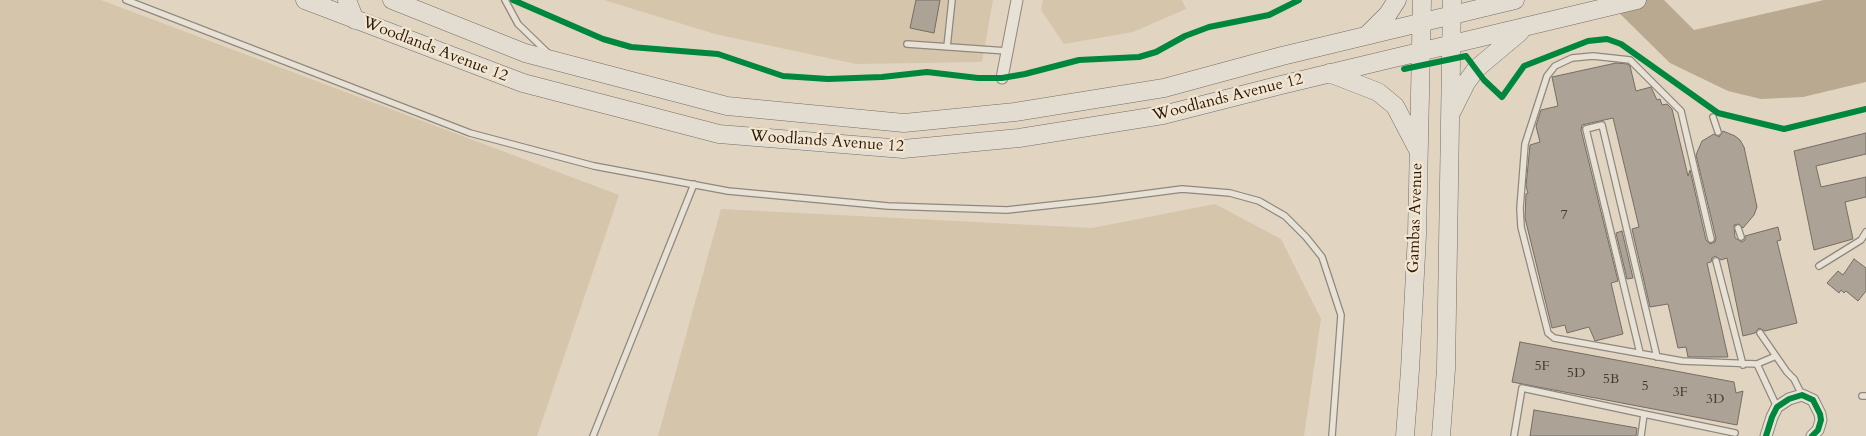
<!DOCTYPE html>
<html>
<head>
<meta charset="utf-8">
<style>
  body { margin:0 }
  canvas { display:block; background:#e1d4c1 }
</style>
</head>
<body>
<canvas width="1866" height="436"></canvas>
<script>
const context = document.querySelector('canvas').getContext('2d');
context.lineJoin = 'round';
function paint(path, color) {
  context.fillStyle = color;
  context.fill(path, 'evenodd');
}
function poly(rows) {
  const path = new Path2D();
  for (const r of rows) {
    path.moveTo(r[0], r[1]);
    for (let i = 2; i < r.length; i += 2) path.lineTo(r[i], r[i + 1]);
  }
  return path;
}
function strokePath(path, color, width, dash) {
  context.strokeStyle = color;
  context.lineWidth = width;
  context.lineCap = dash ? 'butt' : 'round';
  context.setLineDash(dash || []);
  context.stroke(path);
}
function label(font, color, halo, rows, align = 'center') {
  context.font = font + ' Cardo,serif';
  context.lineWidth = 4.5;
  context.setLineDash([]);
  context.textBaseline = 'middle';
  context.strokeStyle = halo;
  context.fillStyle = color;
  for (const [text, x, y, turn = 0] of rows) {
    context.save();
    context.translate(x, y);
    context.rotate((+turn || 0) * Math.PI / 180);
    context.textAlign = isNaN(turn) ? turn : align;
    if (halo) context.strokeText(text, 0, 0);
    context.fillText(text, 0, 0);
    context.restore();
  }
}
const green = poly([
  [0,0,101,0,619,195,537,436,0,436],
  [604,0,993,0,982,62,856,64,715,34],
  [1043,0,1182,0,1186,9,1133,32,1064,44,1041,10],
  [1215,204,1281,239,1321,319,1304,436,658,436,721,209,1092,228]
]);
const water = poly([
  [1606,0,1664,0,1694,30,1824,0,1866,0,1866,82,1803,97,1761,99,1728,91,1670,63]
]);
const building = poly([
  [916,0,940,0,934,33,910,28,916,0],
  [1616,63,1628,64,1630,66,1636,91,1651,87,1657,100,1660,99,1662,105,1667,104,1672,109,1688,176,1690,170,1706,240,1710,244,1715,242,1716,238,1696,155,1702,141,1714,134,1719,137,1723,131,1735,136,1740,140,1744,147,1757,207,1754,215,1743,228,1739,224,1734,225,1735,238,1742,242,1745,240,1745,236,1778,227,1781,240,1777,241,1797,323,1765,331,1759,328,1755,333,1743,336,1727,258,1721,260,1715,256,1712,258,1711,262,1707,263,1728,357,1688,357,1686,347,1678,348,1668,304,1650,307,1632,229,1639,227,1613,118,1582,125,1581,130,1618,281,1611,283,1623,334,1595,341,1589,327,1567,333,1565,325,1552,328,1525,218,1526,194,1528,193,1526,186,1530,145,1540,142,1536,126,1541,110,1558,106,1552,77,1616,63],
  [1866,133,1866,154,1816,166,1821,187,1866,177,1866,197,1845,202,1853,239,1814,250,1794,151,1866,133],
  [1622,231,1633,278,1627,279,1616,233,1622,231],
  [1854,259,1866,268,1866,291,1858,301,1846,291,1844,293,1841,290,1839,293,1827,283,1838,271,1843,275,1854,259],
  [1520,342,1734,382,1736,393,1743,391,1737,425,1512,382,1520,342],
  [1534,410,1637,428,1636,436,1530,436,1534,410]
]);
const service = poly([
  [126,0,470,133,594,166,728,191,888,206,1007,210,1098,200,1182,189,1230,193,1259,201,1285,216,1306,237,1322,257,1341,315,1332,436],
  [505,0,518,24,549,54],
  [907,44,1007,51],
  [947,47,952,0],
  [1713,117,1718,132],
  [1738,228,1741,237],
  [1711,239,1681,111,1630,60,1593,56,1572,58,1555,66,1547,76,1525,144,1520,208,1521,227,1548,333,1554,338,1682,361,1757,364,1776,356],
  [1716,261,1743,365],
  [1819,266,1861,240,1866,232],
  [1760,333,1787,372,1794,379,1802,395],
  [1640,353,1586,129,1602,125,1657,357],
  [1757,364,1777,407],
  [1862,396,1866,396],
  [593,436,694,184],
  [1514,436,1522,388,1644,414],
  [1641,436,1644,414,1735,433]
]);
const minor = poly([
  [1002,78,1017,0],
  [1766,436,1772,417,1777,407,1789,399,1802,395,1813,400,1820,414,1821,420,1818,430,1812,436]
]);
const primary = poly([
  [305,0,523,83,719,134,903,149,1019,138,1163,115,1281,85,1637,0],
  [347,0,355,20],
  [392,0,525,53,727,106,904,123,1015,112,1164,88,1282,56,1515,0],
  [1367,35,1388,14,1397,0],
  [1329,73,1378,92,1395,106,1417,148],
  [1452,111,1466,83,1476,69,1520,32],
  [1405,436,1410,370,1417,235,1422,0],
  [1441,436,1446,369,1452,0]
]);
const cycleway = poly([
  [513,0,603,39,631,47,718,54,783,76,828,79,882,77,927,72,978,78,1002,78,1025,74,1079,60,1139,57,1156,52,1185,36,1209,27,1269,15,1299,0],
  [1404,69,1466,56,1484,80,1502,97,1524,66,1588,41,1607,39,1621,44,1718,113,1784,129,1866,109],
  [1766,436,1772,417,1777,407,1789,399,1802,395,1813,400,1820,414,1821,420,1818,430,1812,436]
]);
const numberNames = [
  ["7",1564,216],
  ["5F",1542,367],
  ["5D",1576,374],
  ["5B",1611,380],
  ["5",1645,387],
  ["3F",1680,393],
  ["3D",1715,400]
];
const streetNames = [
  ["Woodlands Avenue 12",435,50,21],
  ["Woodlands Avenue 12",1228,98,-14],
  ["Woodlands Avenue 12",827,142,4],
  ["Gambas Avenue",1416,218,-88]
];
paint(green, '#d5c5aa');
paint(water, '#baa991');
paint(building, '#aca296');
strokePath(building, '#766e64', 1);
strokePath(service, '#90887c', 8);
strokePath(minor, '#90887c', 13);
strokePath(primary, '#766e64', 19);
strokePath(service, '#e7e1d6', 5.5);
strokePath(minor, '#e7e1d6', 11);
strokePath(primary, '#e3dcd0', 18);
strokePath(cycleway, '#00873e', 6);
label('14px', '#483b32', null, numberNames);
label('16px', '#261910', '#f4e6ce', streetNames);
</script>
</body>
</html>
